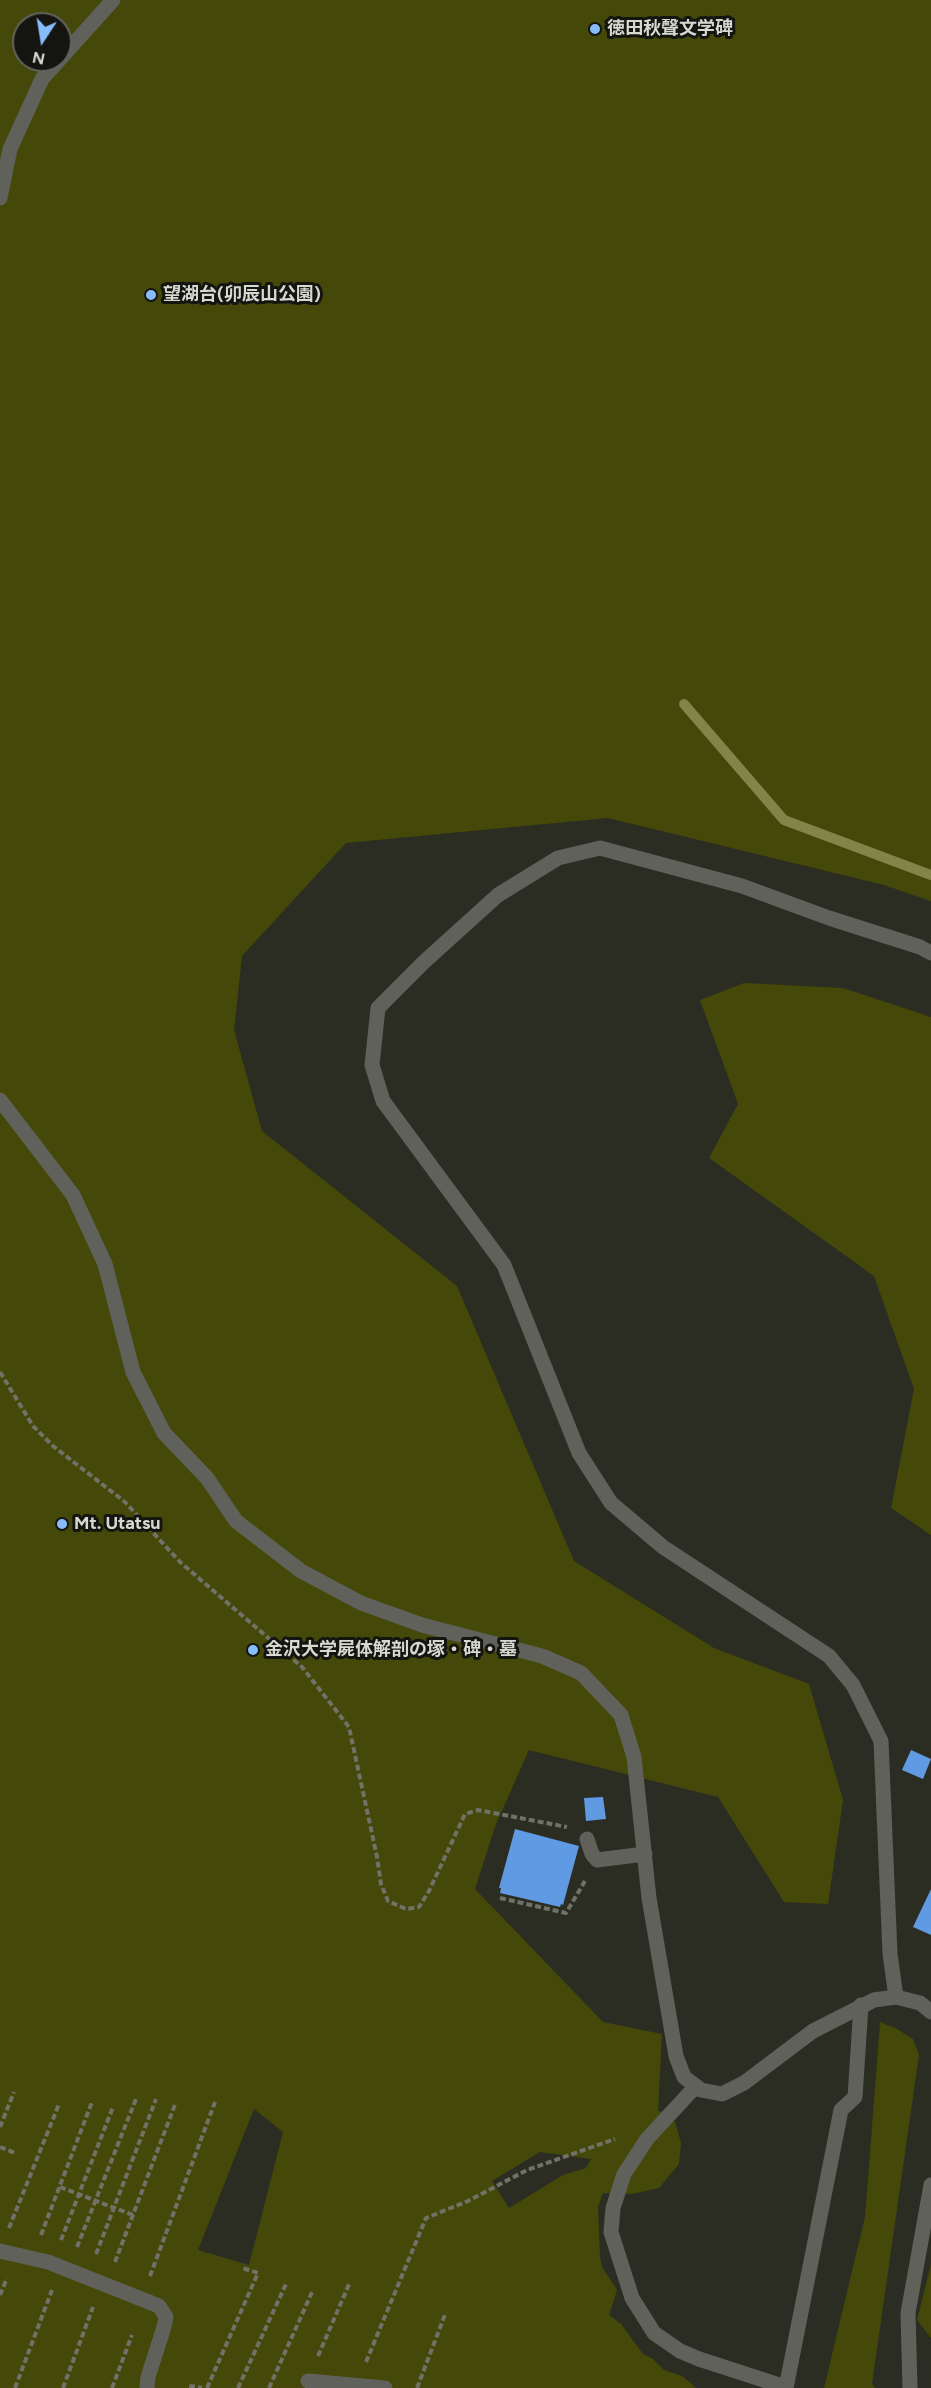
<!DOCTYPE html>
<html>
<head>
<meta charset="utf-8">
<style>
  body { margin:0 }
  #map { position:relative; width:931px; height:2388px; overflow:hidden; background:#2c2d22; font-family:Figtree,sans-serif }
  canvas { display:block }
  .north { position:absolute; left:12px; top:12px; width:60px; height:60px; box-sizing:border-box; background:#141510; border:2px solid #62635d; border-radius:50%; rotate:192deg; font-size:16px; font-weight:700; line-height:24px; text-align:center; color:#d7d8d0 }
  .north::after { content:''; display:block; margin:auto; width:21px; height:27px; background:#87bbfb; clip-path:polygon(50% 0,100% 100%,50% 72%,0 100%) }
</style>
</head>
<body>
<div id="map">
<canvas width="931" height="2388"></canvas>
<div class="north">N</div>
</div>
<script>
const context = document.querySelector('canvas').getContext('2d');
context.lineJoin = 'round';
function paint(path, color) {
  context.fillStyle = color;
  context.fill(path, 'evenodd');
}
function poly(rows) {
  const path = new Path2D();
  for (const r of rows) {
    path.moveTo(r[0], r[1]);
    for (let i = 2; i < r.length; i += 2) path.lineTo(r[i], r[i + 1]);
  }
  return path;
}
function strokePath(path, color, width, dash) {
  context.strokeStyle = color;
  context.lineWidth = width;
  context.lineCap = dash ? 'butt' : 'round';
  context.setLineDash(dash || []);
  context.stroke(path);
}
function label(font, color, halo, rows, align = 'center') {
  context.font = font + ' Figtree,"Noto Sans JP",sans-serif';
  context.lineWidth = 6;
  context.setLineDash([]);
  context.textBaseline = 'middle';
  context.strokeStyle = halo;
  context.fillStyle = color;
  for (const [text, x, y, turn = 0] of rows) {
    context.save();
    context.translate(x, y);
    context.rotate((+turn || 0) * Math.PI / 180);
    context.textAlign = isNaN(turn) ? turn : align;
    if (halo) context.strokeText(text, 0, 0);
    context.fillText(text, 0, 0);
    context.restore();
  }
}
const green = poly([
  [0,0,931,0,931,901,884,885,608,818,346,843,242,956,234,1030,262,1131,457,1286,574,1561,714,1648,809,1684,843,1800,828,1904,784,1902,718,1797,529,1750,496,1824,475,1889,603,2022,662,2034,658,2110,675,2122,681,2143,679,2164,659,2188,632,2194,603,2193,598,2207,600,2257,602,2267,617,2290,609,2315,621,2324,643,2354,653,2359,664,2370,682,2376,696,2388,0,2388],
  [24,24,60,24,60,60,24,60],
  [254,2109,283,2132,249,2265,198,2250],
  [540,2152,591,2159,586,2168,563,2175,509,2208,492,2181],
  [744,983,843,988,931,1017,931,1535,891,1508,914,1389,874,1276,709,1158,738,1104,700,1000],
  [880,2022,897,2029,913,2039,919,2055,872,2384,875,2388,824,2388,865,2217],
  [931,2264,931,2338,917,2320]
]);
const stream = poly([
  [684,704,784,820,931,875]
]);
const building = poly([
  [911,1750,931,1759,923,1779,902,1770],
  [603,1797,606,1819,586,1821,584,1798],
  [515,1829,579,1846,563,1905,561,1904,560,1907,500,1893,501,1888,499,1888],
  [931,1889,931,1935,913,1927]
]);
const path = poly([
  [0,1372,33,1426,53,1446,125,1502,180,1562,302,1667,349,1727,377,1857,381,1884,388,1901,406,1909,419,1907,429,1891,465,1814,478,1810,567,1827],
  [500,1898,566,1913,585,1881],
  [0,2127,14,2092],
  [0,2147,15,2153],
  [60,2187,133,2215],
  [9,2228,59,2104],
  [41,2235,92,2102],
  [61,2240,113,2107],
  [77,2247,136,2099],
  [96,2254,156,2099],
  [115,2262,176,2102],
  [150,2276,215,2102],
  [0,2295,7,2278],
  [318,2356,350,2282],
  [366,2362,426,2218,468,2201,527,2170,615,2139],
  [15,2388,52,2290],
  [63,2388,93,2307],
  [112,2388,132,2335],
  [191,2388,191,2386,202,2388],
  [207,2388,258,2273,242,2268],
  [238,2388,286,2284],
  [269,2388,313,2290],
  [417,2388,446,2312]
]);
const minor = poly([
  [60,59,113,0],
  [0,198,10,149,42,79,59,60],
  [0,1100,73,1195,105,1264,133,1372,164,1433,207,1478,236,1521,301,1571,361,1603,422,1625,542,1656,581,1673,621,1715,634,1757,649,1898,676,2056,684,2077,701,2090,722,2094,744,2083,813,2031,874,2000,896,1997,920,2003,931,2012],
  [587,1839,592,1854,597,1860,645,1854],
  [896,1997,890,1954,881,1741,853,1685,829,1656,663,1547,611,1503,579,1453,504,1265,383,1101,372,1065,378,1008,424,962,498,895,558,858,600,848,742,886,829,918,920,947,931,953],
  [696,2086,647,2139,624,2174,613,2208,611,2232,632,2298,654,2333,680,2351,699,2359,785,2387],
  [0,2251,48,2262,159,2306,166,2317,164,2327,148,2377,147,2388],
  [308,2381,385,2388],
  [786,2388,841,2110,855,2097,861,2005],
  [910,2388,908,2313,931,2185]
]);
const markers = [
  [595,29,6,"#87bbfb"],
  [151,295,6,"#87bbfb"],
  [62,1524,6,"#87bbfb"],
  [253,1650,6,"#87bbfb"]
];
const poiNames = [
  ["徳田秋聲文学碑",607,29],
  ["望湖台(卯辰山公園)",163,295],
  ["Mt. Utatsu",74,1524],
  ["金沢大学屍体解剖の塚・碑・墓",265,1650]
];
paint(green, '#444808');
strokePath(stream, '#818549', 10);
paint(building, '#5f9ae2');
strokePath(path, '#707167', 4, [6, 3]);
strokePath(minor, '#60615b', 15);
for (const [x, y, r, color] of markers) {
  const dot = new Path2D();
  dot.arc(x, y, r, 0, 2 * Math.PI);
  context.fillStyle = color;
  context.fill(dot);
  strokePath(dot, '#141510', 2);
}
label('bold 18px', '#d7d8d0', '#141510', poiNames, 'left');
</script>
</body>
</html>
